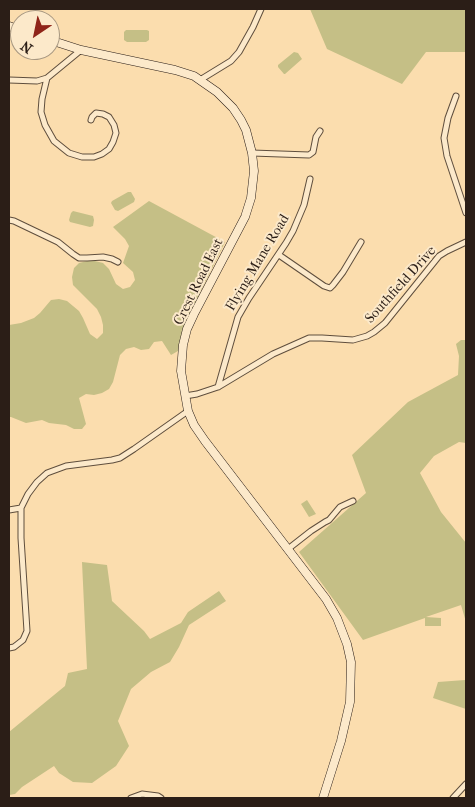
<!DOCTYPE html>
<html>
<head>
<meta charset="utf-8">
<style>
  body { margin:0 }
  #map { position:relative; width:475px; height:807px; overflow:hidden; background:#fbddae; font-family:"IM FELL French Canon",serif }
  canvas { display:block }
  .frame { position:absolute; inset:0; border:10px solid #2b1e17; pointer-events:none }
  .north { position:absolute; left:10px; top:10px; width:50px; height:50px; box-sizing:border-box; background:#fce9ca; border:1px solid #a89882; border-radius:50%; rotate:214deg; font-size:14px; font-weight:700; line-height:20px; text-align:center; color:#2b1e17 }
  .north::after { content:''; display:block; margin:auto; width:18px; height:22px; background:#8f2418; clip-path:polygon(50% 0,100% 100%,50% 72%,0 100%) }
</style>
</head>
<body>
<div id="map">
<canvas width="475" height="807"></canvas>
<div class="frame"></div>
<div class="north">N</div>
</div>
<script>
const context = document.querySelector('canvas').getContext('2d');
context.lineJoin = 'round';
function paint(path, color) {
  context.fillStyle = color;
  context.fill(path, 'evenodd');
}
function poly(rows) {
  const path = new Path2D();
  for (const r of rows) {
    path.moveTo(r[0], r[1]);
    for (let i = 2; i < r.length; i += 2) path.lineTo(r[i], r[i + 1]);
  }
  return path;
}
function strokePath(path, color, width, dash) {
  context.strokeStyle = color;
  context.lineWidth = width;
  context.lineCap = dash ? 'butt' : 'round';
  context.setLineDash(dash || []);
  context.stroke(path);
}
function label(font, color, halo, rows, align = 'center') {
  context.font = font + ' "IM FELL French Canon",serif';
  context.lineWidth = 4;
  context.setLineDash([]);
  context.textBaseline = 'middle';
  context.strokeStyle = halo;
  context.fillStyle = color;
  for (const [text, x, y, turn = 0] of rows) {
    context.save();
    context.translate(x, y);
    context.rotate((+turn || 0) * Math.PI / 180);
    context.textAlign = isNaN(turn) ? turn : align;
    if (halo) context.strokeText(text, 0, 0);
    context.fillText(text, 0, 0);
    context.restore();
  }
}
const green = poly([
  [310,9,466,9,466,52,426,52,402,84,327,49],
  [126,30,147,30,149,31,149,40,146,42,127,42,124,40,124,32],
  [294,52,298,53,302,59,285,74,284,74,278,67,278,65],
  [128,192,131,192,135,199,134,202,118,211,115,210,111,203,112,201],
  [149,201,225,242,190,313,178,351,171,355,162,341,154,342,149,349,141,350,134,347,126,349,120,355,113,382,109,389,102,393,94,395,86,394,79,398,86,424,82,429,74,429,66,425,49,423,42,420,26,423,11,417,9,417,9,325,21,323,34,318,40,313,51,300,59,299,67,301,79,311,83,318,90,334,97,339,103,333,103,325,101,317,97,309,73,285,72,277,74,268,79,263,87,261,95,261,103,263,109,269,116,284,123,289,130,287,135,280,133,272,123,263,129,246,125,239,113,227],
  [73,211,93,216,94,220,93,226,90,227,70,222,69,220,71,213],
  [461,340,466,340,466,443,459,442,434,456,420,473,441,512,466,543,466,622,461,605,426,617,441,618,441,626,425,626,425,618,363,640,299,552,366,493,352,455,408,402,458,375,459,356,456,344],
  [307,500,316,514,309,517,301,504],
  [82,562,107,565,112,601,144,631,150,639,181,623,188,612,219,591,226,601,189,625,179,647,170,662,151,672,131,689,118,721,129,746,116,766,92,783,73,782,59,773,54,766,22,787,15,794,9,795,9,732,65,686,68,673,87,669],
  [466,678,466,709,433,698,438,682,465,680]
]);
const street = poly([
  [47,78,42,99,41,112,45,125,54,141,69,153,82,157,94,157,102,154,109,149,113,142,116,133,114,125,109,117,103,114,96,113,92,117,91,120],
  [9,80,37,81,47,78,81,50],
  [200,80,231,61,239,52,253,27,261,9],
  [456,96,448,118,444,138,447,156,466,213],
  [252,153,309,155,313,152,316,137,320,131],
  [9,220,14,221,58,242,73,254,79,258,87,258,103,257,112,259,118,262],
  [279,255,324,286,330,288,333,285,343,272,361,242],
  [218,387,238,317,249,298,286,243,293,231,304,205,310,179],
  [185,396,197,394,218,387,273,354,309,338,322,338,353,340,367,336,374,332,385,323,439,256,447,251,466,242],
  [9,510,21,508],
  [288,549,311,531,325,522,329,520,340,507,353,501],
  [9,648,14,647,23,640,27,631,21,538,21,508,28,494,37,482,47,473,66,466,112,460,120,458,134,449,188,411],
  [131,798,142,794,158,796,161,798],
  [453,798,466,784]
]);
const secondary = poly([
  [9,26,20,30],
  [50,40,81,50,175,70,194,76,217,92,233,108,241,120,246,130,252,153,254,171,251,198,245,217,194,314,187,329,183,345,181,371,188,411,194,425,205,441,326,599,337,618,347,644,351,662,350,702,341,741,323,798]
]);
const streetNames = [
  ["Flying Mane Road",258,263,-59],
  ["Crest Road East",199,282,-64],
  ["Southfield Drive",401,285,-48]
];
paint(green, '#c5bf86');
strokePath(street, '#5f4e3d', 7);
strokePath(secondary, '#2b1e17', 9);
strokePath(street, '#fce9ca', 5);
strokePath(secondary, '#fce9ca', 8);
label('14px', '#2b1e17', '#fce9ca', streetNames);
</script>
</body>
</html>
